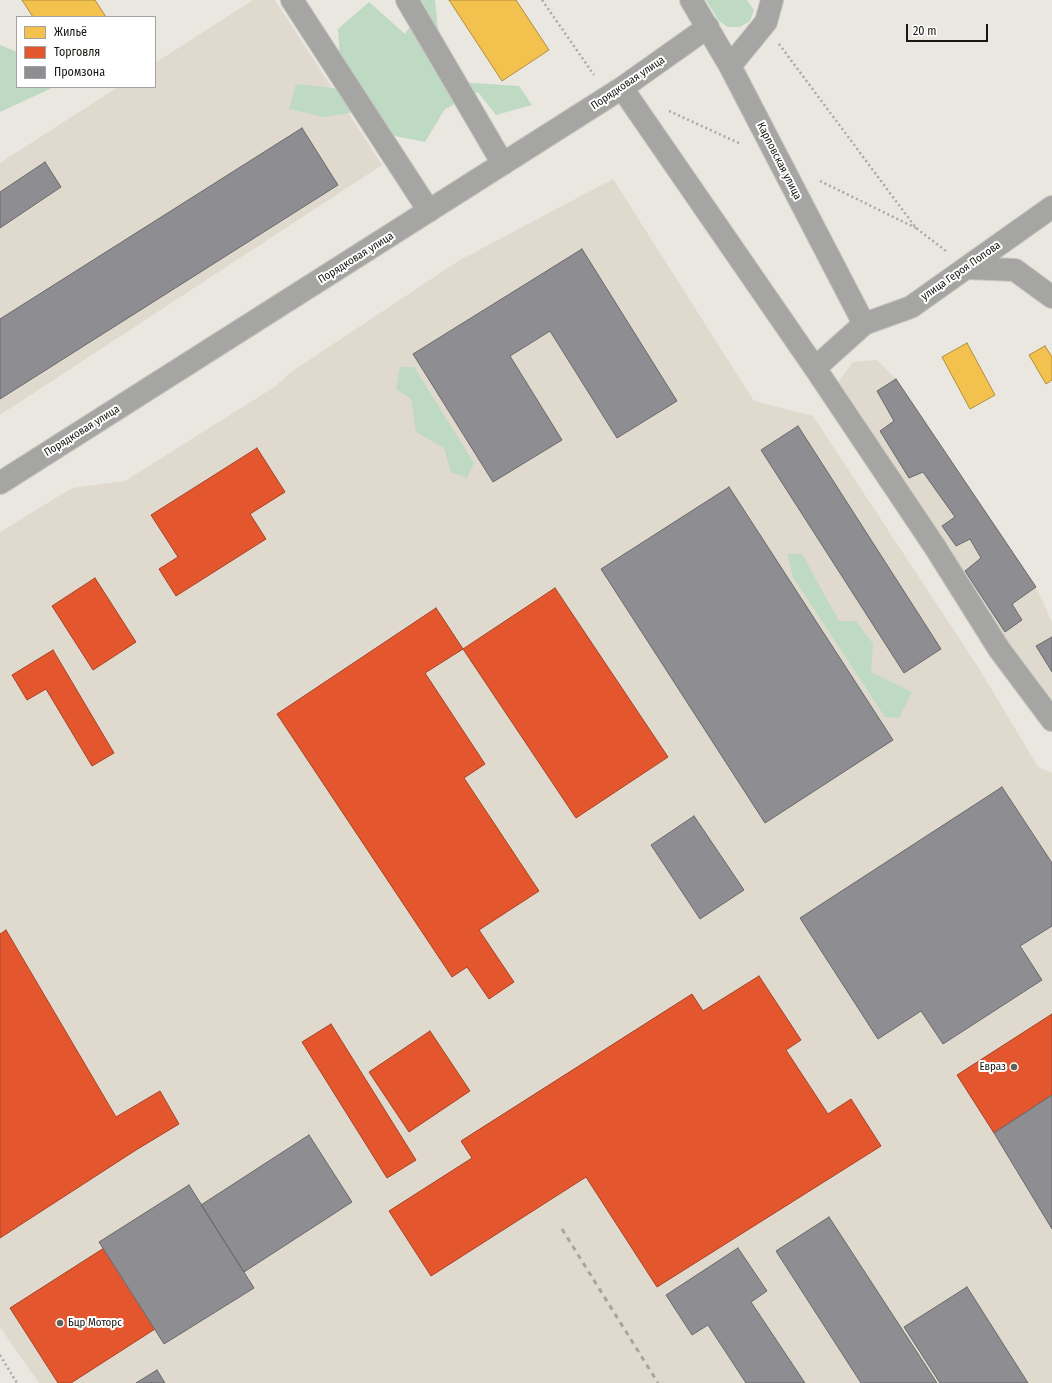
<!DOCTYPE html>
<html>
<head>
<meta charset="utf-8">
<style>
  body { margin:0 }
  #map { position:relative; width:1052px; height:1383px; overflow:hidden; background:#eae7e0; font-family:"Fira Sans Condensed",sans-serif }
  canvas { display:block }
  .legend { position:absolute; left:16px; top:16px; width:140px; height:72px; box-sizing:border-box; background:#fff; border:1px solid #a3a2a1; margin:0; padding:5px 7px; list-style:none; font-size:12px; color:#181713 }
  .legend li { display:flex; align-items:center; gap:8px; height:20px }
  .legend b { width:20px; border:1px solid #a3a2a1 }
  .scale { position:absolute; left:906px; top:24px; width:82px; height:18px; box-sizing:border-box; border:2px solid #181713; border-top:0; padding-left:5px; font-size:12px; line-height:14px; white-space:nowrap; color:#181713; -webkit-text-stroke:3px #fff; paint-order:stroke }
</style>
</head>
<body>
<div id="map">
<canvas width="1052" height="1383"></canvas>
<ul class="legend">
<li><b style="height:11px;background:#f2c14e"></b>Жильё</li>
<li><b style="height:11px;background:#e4572e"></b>Торговля</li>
<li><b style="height:11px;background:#8d8d92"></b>Промзона</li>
</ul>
<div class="scale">20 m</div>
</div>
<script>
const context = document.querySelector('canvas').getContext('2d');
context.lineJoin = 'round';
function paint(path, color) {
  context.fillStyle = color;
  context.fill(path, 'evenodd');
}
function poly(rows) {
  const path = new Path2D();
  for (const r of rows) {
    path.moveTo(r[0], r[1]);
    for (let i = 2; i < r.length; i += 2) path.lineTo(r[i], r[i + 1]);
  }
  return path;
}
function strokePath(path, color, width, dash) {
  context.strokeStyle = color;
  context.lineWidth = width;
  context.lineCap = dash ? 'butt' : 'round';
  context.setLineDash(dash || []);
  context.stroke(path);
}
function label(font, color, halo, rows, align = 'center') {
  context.font = font + ' "Fira Sans Condensed",sans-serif';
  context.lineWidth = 4;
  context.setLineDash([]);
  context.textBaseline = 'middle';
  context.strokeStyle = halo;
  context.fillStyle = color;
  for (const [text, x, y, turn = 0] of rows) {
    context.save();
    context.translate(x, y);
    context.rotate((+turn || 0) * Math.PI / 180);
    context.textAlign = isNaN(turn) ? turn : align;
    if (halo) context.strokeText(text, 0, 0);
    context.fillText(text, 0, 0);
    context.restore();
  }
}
const built = poly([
  [253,0,275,0,382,165,0,415,0,163,118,87,155,87,155,63],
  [613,179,754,401,813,416,980,670,1038,767,1052,773,1052,1383,39,1383,0,1327,0,532,72,488,125,481,273,388,291,372,460,260],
  [877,360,896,379,1036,587,1052,622,1052,705,1005,641,844,397,839,381,853,362]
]);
const green = poly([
  [416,0,435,0,443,81,519,86,532,105,496,115,478,92,445,109,425,142,365,130,355,112,324,117,289,109,296,84,342,89,338,29,369,2,405,34,421,9],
  [706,0,747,0,754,10,750,21,740,27,728,27,719,21],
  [0,45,17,52,17,87,54,87,0,112],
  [400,367,414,367,474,463,467,478,451,472,444,448,416,432,411,399,396,389],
  [787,554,802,554,839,621,856,621,873,644,871,672,912,692,899,718,885,717,793,577]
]);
const homes = poly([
  [22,0,95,0,106,17,33,17,22,0],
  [449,0,516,0,549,50,502,81,449,0],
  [967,343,995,395,970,409,942,357,967,343],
  [1045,346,1052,357,1052,380,1046,384,1029,355,1045,346]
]);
const shops = poly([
  [257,448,285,492,250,514,266,539,176,596,159,569,178,557,151,515,257,448],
  [95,578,136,642,93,670,52,606,95,578],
  [555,588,668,757,576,818,463,649,555,588],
  [436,608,463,649,425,673,485,764,464,778,539,891,479,930,514,982,489,999,467,967,452,977,277,714,436,608],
  [53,650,114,753,92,766,46,689,27,700,12,675,53,650],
  [6,930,116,1117,160,1091,179,1124,136,1150,0,1238,0,934,6,930],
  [759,976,801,1040,786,1050,828,1114,851,1099,881,1146,657,1287,586,1177,431,1276,389,1211,472,1158,461,1141,692,994,703,1011,759,976],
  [1052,1014,1052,1095,994,1133,957,1075,1052,1014],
  [331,1024,416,1160,387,1178,302,1042,331,1024],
  [430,1031,470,1091,409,1132,369,1072,430,1031],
  [104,1248,155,1329,71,1383,58,1383,10,1308,104,1248]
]);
const industry = poly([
  [302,128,338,185,0,399,0,319,302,128],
  [45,162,61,187,0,228,0,192,45,162],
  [582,249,677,401,617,438,550,331,510,356,562,440,493,482,413,354,582,249],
  [896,379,1036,587,1012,604,1022,620,1005,632,965,571,981,558,970,539,956,546,942,526,955,517,923,472,909,478,880,431,894,421,877,391,896,379],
  [798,426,941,649,904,673,761,450,798,426],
  [729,487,893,740,765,823,601,569,729,487],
  [1052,637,1052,672,1036,646,1052,637],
  [1002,787,1052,863,1052,926,1020,946,1042,980,943,1044,921,1011,878,1039,800,918,1002,787],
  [694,816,744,890,700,919,651,845,694,816],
  [1052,1095,1052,1229,994,1133,1052,1095],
  [309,1135,352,1202,244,1272,201,1205,309,1135],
  [189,1185,254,1288,164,1344,99,1242,189,1185],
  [829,1217,937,1383,861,1383,776,1251,829,1217],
  [738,1248,767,1291,751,1302,805,1383,746,1383,708,1325,692,1335,666,1295,738,1248],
  [967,1287,1028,1383,940,1383,904,1327,967,1287],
  [157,1370,165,1383,136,1383,157,1370]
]);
const path = poly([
  [542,0,594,75],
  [779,44,916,228,946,251],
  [669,111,741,144],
  [820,181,916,228],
  [0,1355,17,1383]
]);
const minor = poly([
  [292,0,429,211],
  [407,0,503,164],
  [691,0,730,66,864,324],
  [730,66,766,22,772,0],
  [622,88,815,368,935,547,999,649,1052,720],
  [967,268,1015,270,1052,297],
  [815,368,864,324,911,307,1052,207],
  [0,483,622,88,708,27]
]);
const rail = poly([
  [562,1229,658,1383]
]);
const markers = [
  [1014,1067,4,"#62605b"],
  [60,1323,4,"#62605b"]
];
const streetNames = [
  ["Порядковая улица",628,83,-34],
  ["Карповская улица",779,161,63],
  ["Порядковая улица",356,258,-32],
  ["улица Героя Попова",961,271,-35],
  ["Порядковая улица",82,431,-32]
];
const poiNames = [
  ["Евраз",1006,1067],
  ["Бцр Моторс",68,1323,"left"]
];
paint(built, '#dfdacd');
paint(green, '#bedac2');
paint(homes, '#f2c14e');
strokePath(homes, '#b18e3c', 1);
paint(shops, '#e4572e');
strokePath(shops, '#a74426', 1);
paint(industry, '#8d8d92');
strokePath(industry, '#6a6a6c', 1);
strokePath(minor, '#c8c5c0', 24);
strokePath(path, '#a9a8a5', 2.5, [2, 3]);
strokePath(minor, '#a5a5a3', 22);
strokePath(rail, '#a6a5a1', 3, [5, 5]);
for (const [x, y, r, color] of markers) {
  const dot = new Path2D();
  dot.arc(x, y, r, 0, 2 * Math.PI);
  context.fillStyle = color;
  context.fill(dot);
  strokePath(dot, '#fff', 1.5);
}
label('11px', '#181713', '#fff', streetNames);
label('11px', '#181713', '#fff', poiNames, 'right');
</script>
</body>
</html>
